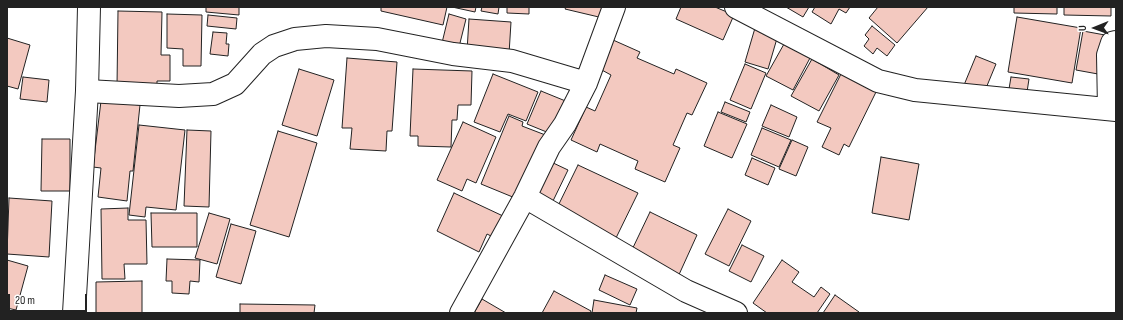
<!DOCTYPE html>
<html>
<head>
<meta charset="utf-8">
<style>
  body { margin:0 }
  #map { position:relative; width:1123px; height:320px; overflow:hidden; background:#fff; font-family:"Sofia Sans Condensed",sans-serif }
  canvas { display:block }
  .frame { position:absolute; inset:0; border:8px solid #222; pointer-events:none }
  .north { position:absolute; left:1075px; top:8px; width:40px; height:40px; -webkit-text-stroke:3px #fff; paint-order:stroke; rotate:269deg; font-size:11px; font-weight:700; line-height:16px; text-align:center; color:#222 }
  .north::after { content:''; display:block; margin:auto; width:14px; height:18px; background:#222; clip-path:polygon(50% 0,100% 100%,50% 72%,0 100%) }
  .scale { position:absolute; left:8px; top:294px; width:79px; height:18px; box-sizing:border-box; border:2px solid #222; border-top:0; padding-left:5px; font-size:12px; line-height:14px; white-space:nowrap; color:#222; -webkit-text-stroke:3px #fff; paint-order:stroke }
</style>
</head>
<body>
<div id="map">
<canvas width="1123" height="320"></canvas>
<div class="frame"></div>
<div class="north">U</div>
<div class="scale">20 m</div>
</div>
<script>
const context = document.querySelector('canvas').getContext('2d');
context.lineJoin = 'round';
function paint(path, color) {
  context.fillStyle = color;
  context.fill(path, 'evenodd');
}
function poly(rows) {
  const path = new Path2D();
  for (const r of rows) {
    path.moveTo(r[0], r[1]);
    for (let i = 2; i < r.length; i += 2) path.lineTo(r[i], r[i + 1]);
  }
  return path;
}
function strokePath(path, color, width, dash) {
  context.strokeStyle = color;
  context.lineWidth = width;
  context.lineCap = dash ? 'butt' : 'round';
  context.setLineDash(dash || []);
  context.stroke(path);
}
const building = poly([
  [206,7,239,7,239,15,206,12,206,7],
  [381,7,447,7,443,25,381,11,381,7],
  [452,7,476,7,475,12,452,7],
  [482,7,499,7,498,14,481,11,482,7],
  [507,7,529,7,529,14,507,13,507,7],
  [566,7,606,7,603,18,565,9,566,7],
  [681,7,715,7,734,15,723,40,676,19,681,7],
  [786,7,809,7,803,17,786,7],
  [815,7,850,7,846,13,839,9,831,24,812,12,815,7],
  [878,7,928,7,897,43,869,18,878,7],
  [1014,7,1057,7,1057,14,1014,13,1014,7],
  [1064,7,1111,7,1111,16,1064,15,1064,7],
  [118,11,162,12,161,55,170,55,170,81,157,81,157,87,117,86,118,11],
  [167,14,202,15,201,66,183,66,183,49,167,48,167,14],
  [449,14,466,19,458,51,441,47,449,14],
  [208,15,237,18,236,29,207,26,208,15],
  [1017,17,1081,28,1072,83,1008,72,1017,17],
  [469,19,511,22,509,54,467,51,469,19],
  [872,26,895,45,887,56,877,48,873,54,864,46,869,39,865,35,872,26],
  [755,28,778,35,768,69,745,62,755,28],
  [1083,31,1105,35,1098,74,1076,70,1083,31],
  [213,32,227,33,226,44,229,44,228,56,210,54,213,32],
  [7,38,30,45,18,89,7,86,7,38],
  [613,40,640,52,637,58,674,74,676,69,707,83,692,115,687,113,673,145,680,148,665,182,635,169,638,161,600,144,597,152,571,140,586,107,595,111,611,75,600,69,613,40],
  [784,44,810,58,793,90,766,76,784,44],
  [976,56,996,64,984,93,964,85,976,56],
  [347,58,397,62,392,131,387,131,386,151,350,149,352,128,342,128,347,58],
  [812,59,839,75,819,111,791,96,812,59],
  [745,64,766,73,751,109,730,100,745,64],
  [299,69,334,80,317,136,282,125,299,69],
  [413,69,472,71,471,105,458,105,457,120,452,120,451,147,418,146,418,136,410,136,413,69],
  [493,74,538,92,526,121,508,114,500,132,474,122,493,74],
  [841,74,876,92,849,147,844,144,839,155,822,147,831,128,817,122,841,74],
  [23,77,49,80,47,102,20,99,23,77],
  [1011,77,1029,79,1027,92,1009,89,1011,77],
  [541,91,568,102,554,135,527,124,541,91],
  [101,101,140,105,133,171,130,171,127,201,98,197,101,168,93,167,101,101],
  [725,102,750,112,746,122,721,112,725,102],
  [771,105,797,117,789,137,762,126,771,105],
  [718,112,747,124,732,158,704,146,718,112],
  [509,116,523,122,522,126,548,136,520,200,481,184,509,116],
  [463,122,496,137,476,183,467,179,462,191,437,180,463,122],
  [139,125,185,130,176,210,146,207,145,217,129,215,139,125],
  [762,128,791,140,779,167,751,155,762,128],
  [187,130,211,131,209,207,184,206,187,130],
  [278,131,317,143,289,237,250,225,278,131],
  [42,139,70,139,70,191,41,191,42,139],
  [792,140,808,147,796,176,779,169,792,140],
  [881,157,919,164,909,220,872,213,881,157],
  [752,158,775,168,768,185,745,175,752,158],
  [549,161,568,170,552,203,533,194,549,161],
  [578,165,638,193,615,240,556,210,578,165],
  [454,193,503,216,493,237,487,234,479,252,437,231,454,193],
  [9,198,52,201,49,257,7,254,9,198],
  [128,208,128,220,146,220,147,264,124,264,125,279,102,279,101,209,128,208],
  [728,209,751,221,729,266,705,254,728,209],
  [650,212,697,235,677,279,629,256,650,212],
  [151,213,197,213,197,247,152,247,151,213],
  [209,213,230,219,217,264,195,258,209,213],
  [231,224,256,231,241,284,216,277,231,224],
  [742,245,764,256,751,282,729,271,742,245],
  [167,259,200,260,199,282,190,281,189,294,172,293,172,281,166,281,167,259],
  [7,260,28,266,16,310,7,308,7,260],
  [782,260,799,272,792,282,814,297,821,287,830,294,817,313,767,313,753,303,782,260],
  [605,275,637,289,630,305,599,290,605,275],
  [142,281,142,313,96,313,96,282,142,281],
  [554,291,591,311,590,313,542,313,554,291],
  [835,295,859,312,858,313,823,313,835,295],
  [482,299,506,313,474,313,482,299],
  [594,300,637,308,636,313,592,313,594,300],
  [240,304,315,305,314,313,240,313,240,304]
]);
const minor = poly([
  [736,7,878,81,915,90,1116,110],
  [87,91,179,96,213,94,235,84,262,54,274,46,295,39,326,36,377,39,453,54,512,61,586,83],
  [1109,109,1108,55,1112,43,1116,42],
  [525,197,686,291,736,313],
  [461,313,525,197,549,147,565,124,586,83,614,7]
]);
const secondary = poly([
  [74,313,87,91,89,7]
]);
paint(building, '#f3c9c0');
strokePath(building, '#222', 1);
strokePath(minor, '#222', 24);
strokePath(secondary, '#222', 24);
strokePath(minor, '#fff', 22);
strokePath(secondary, '#fff', 22);
</script>
</body>
</html>
